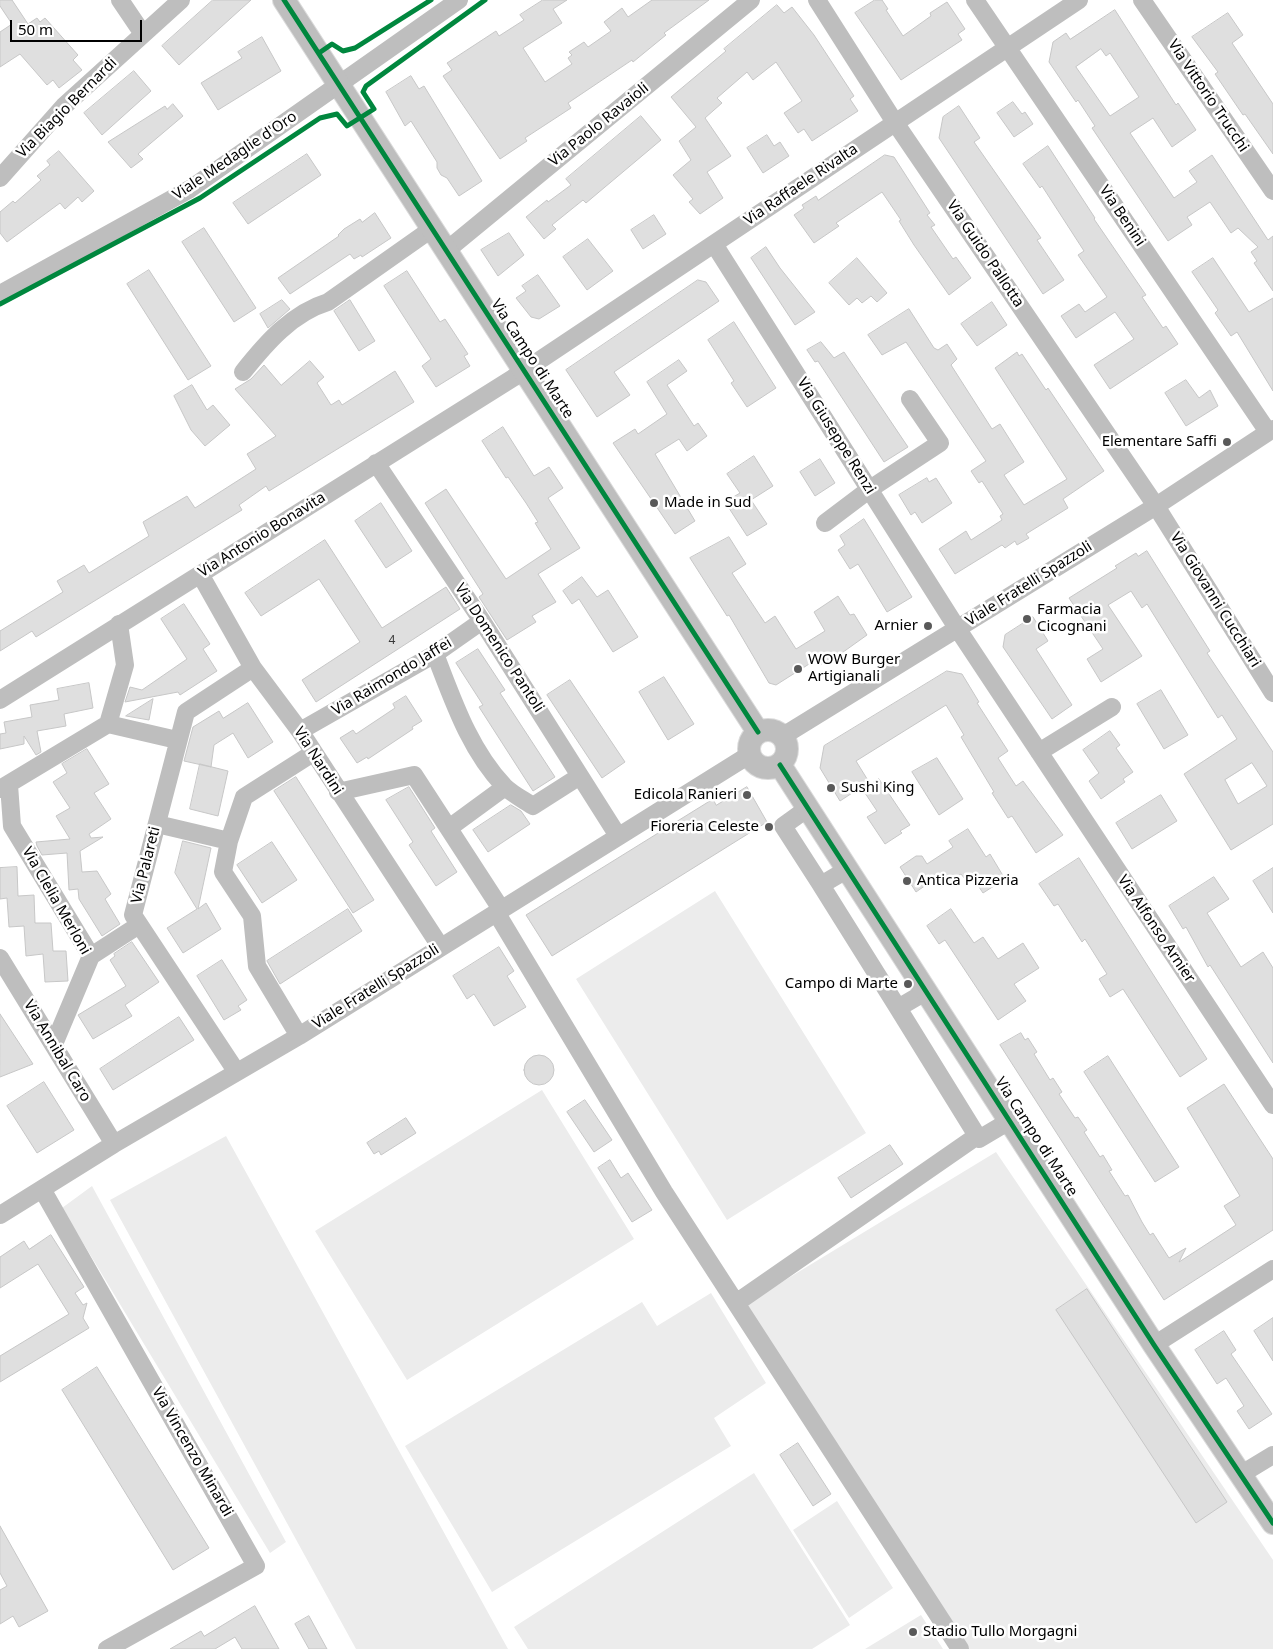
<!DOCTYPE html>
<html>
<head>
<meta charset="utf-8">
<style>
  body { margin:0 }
  #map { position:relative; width:1273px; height:1649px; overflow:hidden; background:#fff; font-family:"Noto Sans",sans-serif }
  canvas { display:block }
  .scale { position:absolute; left:10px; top:20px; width:132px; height:22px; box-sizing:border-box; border:2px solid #000; border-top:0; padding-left:6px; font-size:15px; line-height:18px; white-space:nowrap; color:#000; -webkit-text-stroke:4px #fff; paint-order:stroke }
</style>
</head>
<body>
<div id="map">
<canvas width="1273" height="1649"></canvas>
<div class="scale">50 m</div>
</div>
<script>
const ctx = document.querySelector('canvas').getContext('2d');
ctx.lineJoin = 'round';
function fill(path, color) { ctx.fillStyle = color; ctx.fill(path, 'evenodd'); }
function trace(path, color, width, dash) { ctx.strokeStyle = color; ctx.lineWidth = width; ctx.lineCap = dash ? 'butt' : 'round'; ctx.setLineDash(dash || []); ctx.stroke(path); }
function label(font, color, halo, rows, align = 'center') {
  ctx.font = font + ' "Noto Sans",sans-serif'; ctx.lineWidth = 5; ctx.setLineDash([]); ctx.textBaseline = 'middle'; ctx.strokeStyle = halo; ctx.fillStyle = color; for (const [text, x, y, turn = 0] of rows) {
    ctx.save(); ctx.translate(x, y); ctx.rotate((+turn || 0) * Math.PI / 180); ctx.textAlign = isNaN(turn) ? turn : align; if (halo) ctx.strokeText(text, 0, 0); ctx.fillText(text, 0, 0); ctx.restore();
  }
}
const green = new Path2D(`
  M 715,891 L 866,1133 L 727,1220 L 576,979 Z
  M 542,1090 L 634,1239 L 407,1380 L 315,1231 Z
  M 226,1136 L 508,1649 L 356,1649 L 110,1200 Z
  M 996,1152 L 1273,1560 L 1273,1649 L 964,1649 L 744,1305 Z
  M 92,1186 L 286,1542 L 270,1553 L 62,1208 Z
  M 711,1293 L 766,1383 L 714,1418 L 731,1446 L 492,1592 L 405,1446 L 642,1302 L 657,1326 Z
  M 754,1473 L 850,1625 L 812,1649 L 528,1649 L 514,1627 Z
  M 837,1501 L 893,1588 L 849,1618 L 793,1530 Z
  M 921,1615 L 943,1649 L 865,1649 Z`);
const building = new Path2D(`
  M 0,0 L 12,0 L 28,24 L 37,18 L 40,22 L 45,18 L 78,55 L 73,60 L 82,70 L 59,88 L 53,80 L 47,85 L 20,54 L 0,67 L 0,32 L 12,24 L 0,6 Z
  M 213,0 L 251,0 L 179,65 L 162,46 Z
  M 543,0 L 567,0 L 553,9 L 562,23 L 523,48 L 545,82 L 572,64 L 568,58 L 572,55 L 569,52 L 584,42 L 588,47 L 611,31 L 604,22 L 622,8 L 628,17 L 652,0 L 709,0 L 664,33 L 666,35 L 633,62 L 632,60 L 568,103 L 571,108 L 525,138 L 527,141 L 500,159 L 443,76 L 452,70 L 447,63 L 496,31 L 499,36 L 524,20 L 520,15 Z
  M 875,0 L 882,0 L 888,9 L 886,10 L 903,36 L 931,16 L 930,13 L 947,2 L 965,29 L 958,34 L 962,40 L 901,80 L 855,13 Z
  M 777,5 L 784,13 L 792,7 L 814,35 L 854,96 L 850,99 L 858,111 L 812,141 L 804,129 L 798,133 L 784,113 L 802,101 L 776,62 L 753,80 L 747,72 L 717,98 L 722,103 L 705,118 L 731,156 L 707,172 L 723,198 L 700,214 L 689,202 L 693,199 L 673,175 L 691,160 L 679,141 L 696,127 L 671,97 L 726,51 L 724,49 Z
  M 1115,10 L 1176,105 L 1178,103 L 1196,130 L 1172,147 L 1153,118 L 1130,133 L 1174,198 L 1197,182 L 1189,171 L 1212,155 L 1268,240 L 1273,236 L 1273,291 L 1254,263 L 1257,261 L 1251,252 L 1258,247 L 1238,228 L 1231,233 L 1210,202 L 1187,217 L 1192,225 L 1168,241 L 1092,128 L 1095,126 L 1078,100 L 1076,102 L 1049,62 L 1053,42 L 1066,33 L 1070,39 ZM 1101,49 L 1106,56 L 1110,53 L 1139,97 L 1110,116 L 1076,67 Z
  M 1228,13 L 1243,35 L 1232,43 L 1273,104 L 1273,154 L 1245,114 L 1243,115 L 1215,74 L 1218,72 L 1192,37 Z
  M 262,37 L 281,71 L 218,110 L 201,83 L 242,58 L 238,52 Z
  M 134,71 L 151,91 L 102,135 L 84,113 Z
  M 411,76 L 419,89 L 424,86 L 482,181 L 459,196 L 447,178 L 441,175 L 437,168 L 437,162 L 411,121 L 405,126 L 386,92 Z
  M 1013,102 L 1022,114 L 1025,112 L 1033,124 L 1014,137 L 997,113 Z
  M 173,104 L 183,116 L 138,154 L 143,159 L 131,168 L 108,142 L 165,106 L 167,109 Z
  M 959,106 L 980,138 L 974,142 L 1041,238 L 1037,240 L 1064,280 L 1043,294 L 939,138 L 943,117 Z
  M 641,116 L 661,140 L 586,203 L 583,200 L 552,225 L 556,229 L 544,239 L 526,217 L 547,200 L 548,202 L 571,185 L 566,179 Z
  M 767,135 L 774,146 L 780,142 L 789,156 L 763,173 L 747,148 Z
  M 1048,146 L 1095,218 L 1094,219 L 1146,295 L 1142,297 L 1163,328 L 1166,326 L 1178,344 L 1110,389 L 1094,365 L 1134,339 L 1115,312 L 1076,338 L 1061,316 L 1079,304 L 1085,312 L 1107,297 L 1078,255 L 1084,251 L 1042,186 L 1040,188 L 1023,164 Z
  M 59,151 L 94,191 L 82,202 L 78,197 L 65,209 L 60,203 L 7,242 L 0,233 L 0,212 L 13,201 L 15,203 L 41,180 L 37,176 L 50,165 L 47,161 Z
  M 307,154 L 321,175 L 248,224 L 233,203 Z
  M 885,155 L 894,157 L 930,213 L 927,215 L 935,225 L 931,227 L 953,259 L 956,257 L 971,278 L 949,295 L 914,245 L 899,221 L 901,220 L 882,192 L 836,223 L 839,226 L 814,243 L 794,215 L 804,208 L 802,205 L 816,196 L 818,200 Z
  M 375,213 L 391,238 L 362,257 L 361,255 L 354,259 L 350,254 L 290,294 L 278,278 L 339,236 L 338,235 L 344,229 L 360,219 L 362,222 Z
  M 654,215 L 666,234 L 643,249 L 631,230 Z
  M 204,228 L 256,308 L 234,322 L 182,242 Z
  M 509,233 L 524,255 L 498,276 L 481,250 Z
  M 588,239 L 613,271 L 587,290 L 563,257 Z
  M 766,247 L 780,268 L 815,312 L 795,325 L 751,258 Z
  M 857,258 L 887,293 L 877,302 L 871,296 L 862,303 L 857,298 L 849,305 L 829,283 Z
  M 1213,258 L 1249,312 L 1273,298 L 1273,391 L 1237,332 L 1231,336 L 1215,313 L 1218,310 L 1192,272 Z
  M 149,270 L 211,366 L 188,380 L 127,284 Z
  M 407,271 L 440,322 L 445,319 L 468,354 L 464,356 L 470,366 L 436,387 L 422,366 L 431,359 L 384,286 Z
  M 538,275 L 560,306 L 539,319 L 531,317 L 516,298 L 526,291 L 522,286 Z
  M 698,280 L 706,282 L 719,301 L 614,372 L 630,395 L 597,417 L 566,370 Z
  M 282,300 L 290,309 L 268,328 L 260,314 Z
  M 350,300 L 375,341 L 359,351 L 334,311 Z
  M 992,302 L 1007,325 L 977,346 L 961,324 Z
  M 909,309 L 934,348 L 938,350 L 947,344 L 957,359 L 951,365 L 992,429 L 1000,424 L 1024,462 L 1004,475 L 1024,505 L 1067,479 L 995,368 L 1017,352 L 1019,356 L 1022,354 L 1046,390 L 1048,388 L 1104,471 L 1063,499 L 1068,508 L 1026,534 L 1029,538 L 1017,545 L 1015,541 L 1005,548 L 1002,545 L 955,574 L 939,549 L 966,531 L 971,540 L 1002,520 L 1000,516 L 1003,514 L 982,481 L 979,483 L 971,471 L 986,461 L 906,342 L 882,355 L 868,335 Z
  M 734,322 L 776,388 L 747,407 L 731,383 L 734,381 L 708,340 Z
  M 821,342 L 834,358 L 844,352 L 908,447 L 884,462 L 818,361 L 815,362 L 807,350 Z
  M 679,360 L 687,371 L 667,385 L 694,426 L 698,423 L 707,436 L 687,451 L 679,439 L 655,454 L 695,521 L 675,534 L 613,443 L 635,429 L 638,434 L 667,414 L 647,382 Z
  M 310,361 L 324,377 L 317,383 L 331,405 L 339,400 L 342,405 L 395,371 L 414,402 L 269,491 L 266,486 L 239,505 L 242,510 L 36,637 L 32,631 L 0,651 L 0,631 L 63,592 L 57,581 L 84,565 L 89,573 L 149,536 L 143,522 L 187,496 L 195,508 L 256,469 L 247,454 L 276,436 L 235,389 L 251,379 L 264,365 L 281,385 Z
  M 1186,380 L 1199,398 L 1210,390 L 1218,406 L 1186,426 L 1165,393 Z
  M 192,385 L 207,410 L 213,405 L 230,425 L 205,446 L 191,430 L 174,396 Z
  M 503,427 L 534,476 L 549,467 L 563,488 L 548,498 L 580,548 L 538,574 L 556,602 L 532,616 L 536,622 L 507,640 L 479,597 L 483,594 L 425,503 L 446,489 L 506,579 L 551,549 L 535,523 L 538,522 L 526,503 L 508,477 L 506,478 L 482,441 Z
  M 754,456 L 773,486 L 751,500 L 767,524 L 747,536 L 725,502 L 740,493 L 727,474 Z
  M 820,459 L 835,483 L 815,496 L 800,472 Z
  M 927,478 L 929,482 L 936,478 L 952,503 L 922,523 L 915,512 L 911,515 L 899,495 Z
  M 381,503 L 412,551 L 386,568 L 355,521 Z
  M 864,519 L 912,597 L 887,612 L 858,564 L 850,569 L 838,550 L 845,545 L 840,536 Z
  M 729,537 L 746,564 L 732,573 L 765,623 L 775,616 L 796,649 L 825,631 L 814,612 L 838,596 L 850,615 L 854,614 L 867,635 L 832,660 L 831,658 L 820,665 L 817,659 L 776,685 L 769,683 L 729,615 L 727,616 L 690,558 Z
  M 325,540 L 382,628 L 446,587 L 460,609 L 316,702 L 302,680 L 360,642 L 319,579 L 261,616 L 245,593 Z
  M 1147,551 L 1210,651 L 1207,653 L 1273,752 L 1273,824 L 1231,850 L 1184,774 L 1237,739 L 1222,715 L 1218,718 L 1147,604 L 1142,608 L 1131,591 L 1108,605 L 1142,656 L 1101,682 L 1087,659 L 1103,649 L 1069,598 L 1117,568 L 1115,566 L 1136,553 L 1138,556 ZM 1252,763 L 1267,786 L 1238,804 L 1225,780 Z
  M 582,577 L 597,597 L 608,590 L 638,637 L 613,652 L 579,599 L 572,604 L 563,591 Z
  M 184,604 L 210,644 L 203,649 L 217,671 L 180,695 L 178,692 L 125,702 L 130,687 L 142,690 L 187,659 L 161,619 Z
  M 1033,617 L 1048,641 L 1036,649 L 1072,705 L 1052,719 L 1003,647 L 1005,635 Z
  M 478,649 L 505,690 L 500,693 L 555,777 L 533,791 L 479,707 L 483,705 L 456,663 Z
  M 947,671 L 962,674 L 979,702 L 977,703 L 1008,751 L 998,758 L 1016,786 L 1023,781 L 1063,835 L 1036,853 L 1012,816 L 1008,818 L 992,793 L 994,792 L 961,737 L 964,735 L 946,705 L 856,761 L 869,782 L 840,801 L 820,768 L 824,746 Z
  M 664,677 L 694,724 L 668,740 L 639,692 Z
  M 570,680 L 625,762 L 602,778 L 547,695 Z
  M 89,683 L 93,708 L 64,714 L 66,726 L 37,731 L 41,752 L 36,755 L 24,736 L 24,744 L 0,749 L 0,734 L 6,733 L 4,722 L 32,717 L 30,705 L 59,700 L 57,689 Z
  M 1161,690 L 1188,735 L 1164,749 L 1137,704 Z
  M 406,696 L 422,721 L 412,727 L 413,729 L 368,759 L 367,757 L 357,763 L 340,738 L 353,730 L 356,734 L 395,708 L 393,704 Z
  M 153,699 L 149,720 L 126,716 Z
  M 248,703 L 273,742 L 248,758 L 233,733 L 214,745 L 211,767 L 184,761 L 193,727 L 219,711 L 223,718 Z
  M 1110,731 L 1120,745 L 1116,748 L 1133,772 L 1123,779 L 1125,782 L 1101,799 L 1089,781 L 1099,773 L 1083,750 Z
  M 87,749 L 109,784 L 94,793 L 111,819 L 89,834 L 91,838 L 103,837 L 80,851 L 82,872 L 97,871 L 111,894 L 105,899 L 120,924 L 102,936 L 79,899 L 78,889 L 69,890 L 67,853 L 42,855 L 37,846 L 36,842 L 70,839 L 56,816 L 70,808 L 53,782 L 67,773 L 62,764 Z
  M 937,758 L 963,799 L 939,815 L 912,772 Z
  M 200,764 L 228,771 L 218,816 L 190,809 Z
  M 296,777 L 374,900 L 353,913 L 274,791 Z
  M 879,779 L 910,825 L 900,831 L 902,833 L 885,844 L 867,817 L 877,811 L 863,790 Z
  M 409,787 L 435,828 L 431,831 L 457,872 L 436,886 L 409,845 L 413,842 L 386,800 Z
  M 747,787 L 767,822 L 552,956 L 526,915 L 713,799 L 716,805 Z
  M 1161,795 L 1177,821 L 1132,849 L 1116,823 Z
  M 511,805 L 521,811 L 530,824 L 488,852 L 473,830 Z
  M 968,829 L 986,857 L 990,854 L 1005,879 L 983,893 L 971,875 L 965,879 L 961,874 L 941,886 L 936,878 L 916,892 L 900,867 L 916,856 L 922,856 L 927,864 L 953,847 L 949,841 Z
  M 183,841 L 211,848 L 198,909 L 206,903 L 221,929 L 183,953 L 167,928 L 197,909 L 175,873 Z
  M 272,842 L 297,880 L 262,903 L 237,865 Z
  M 1079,858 L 1207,1059 L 1180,1077 L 1123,989 L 1110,997 L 1099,979 L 1107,974 L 1085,939 L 1082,942 L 1058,904 L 1054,906 L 1039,884 Z
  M 17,867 L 18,896 L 34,895 L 35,923 L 51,923 L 53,951 L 66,951 L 68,981 L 45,982 L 43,954 L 26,956 L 24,926 L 9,927 L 7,898 L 0,899 L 0,868 Z
  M 1273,868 L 1273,913 L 1253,881 Z
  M 1214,877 L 1229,899 L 1207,913 L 1241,967 L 1263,952 L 1273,968 L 1273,1063 L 1210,965 L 1208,967 L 1186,927 L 1183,929 L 1169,906 Z
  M 348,909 L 362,931 L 280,984 L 267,961 Z
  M 951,909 L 974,943 L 983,937 L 998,959 L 1023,943 L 1039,968 L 1014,984 L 1026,1001 L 998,1020 L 945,940 L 939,944 L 927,926 Z
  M 132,942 L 159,982 L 125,1005 L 132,1016 L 93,1039 L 78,1015 L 126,986 L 110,960 L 115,956 L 114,954 Z
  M 499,947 L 514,971 L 507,976 L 526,1007 L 494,1026 L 474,994 L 467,999 L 453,976 Z
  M 222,960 L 247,1000 L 238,1006 L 241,1010 L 224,1020 L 197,976 Z
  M 0,1014 L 33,1064 L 0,1077 Z
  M 179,1017 L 194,1040 L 113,1090 L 100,1069 Z
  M 1021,1033 L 1025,1040 L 1028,1038 L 1037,1052 L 1034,1054 L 1050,1080 L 1053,1078 L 1062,1092 L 1059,1094 L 1075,1118 L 1078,1117 L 1087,1130 L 1084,1132 L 1100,1157 L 1103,1155 L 1112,1170 L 1109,1171 L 1125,1196 L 1128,1195 L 1142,1222 L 1150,1235 L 1153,1233 L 1169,1258 L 1186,1248 L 1179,1262 L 1236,1225 L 1224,1206 L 1240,1196 L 1187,1108 L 1224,1084 L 1273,1159 L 1273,1230 L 1164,1300 L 1000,1045 Z
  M524 1070a15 15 0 1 1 30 0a15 15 0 1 1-30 0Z
  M 1108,1056 L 1179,1167 L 1155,1182 L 1084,1072 Z
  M 44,1082 L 74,1130 L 37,1153 L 7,1106 Z
  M 585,1100 L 612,1140 L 594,1152 L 567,1112 Z
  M 406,1118 L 416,1133 L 381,1155 L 379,1151 L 374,1154 L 367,1143 Z
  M 890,1145 L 903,1164 L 851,1198 L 838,1178 Z
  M 610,1160 L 621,1178 L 628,1173 L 652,1210 L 632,1222 L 598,1168 Z
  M 51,1235 L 84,1287 L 75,1293 L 83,1305 L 87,1303 L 83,1318 L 89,1328 L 0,1382 L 0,1356 L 69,1314 L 38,1264 L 0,1288 L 0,1257 L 24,1241 L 29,1249 Z
  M 1087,1289 L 1227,1502 L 1196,1523 L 1056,1310 Z
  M 1273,1318 L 1273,1361 L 1254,1331 Z
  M 1224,1331 L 1236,1350 L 1231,1354 L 1272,1414 L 1249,1429 L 1237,1411 L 1244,1406 L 1226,1378 L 1217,1384 L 1195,1350 Z
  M 97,1367 L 209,1548 L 173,1570 L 62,1390 Z
  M 798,1443 L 831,1494 L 813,1506 L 780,1455 Z
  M 0,1526 L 48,1611 L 19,1627 L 13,1616 L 0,1624 L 0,1590 L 7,1586 L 0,1573 Z
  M 255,1606 L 279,1649 L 242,1649 L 235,1637 L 215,1649 L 170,1649 L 201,1631 L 204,1636 Z
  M 309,1616 L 327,1649 L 309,1649 L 295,1624 Z`);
const minor = new Path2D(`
  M 120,0 L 143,34
  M 817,0 L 894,121 L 1156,506 L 1273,693
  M 975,0 L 1268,432
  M 1142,0 L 1273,191
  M 0,178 L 64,106 L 181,0
  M 714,244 L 957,628 L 1273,1105
  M 447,250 L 751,0
  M 0,294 L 190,189 L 459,0
  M 243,372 C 266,343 292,313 328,302 L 433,228
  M 376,463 L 482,621 L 618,836
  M 825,523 L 870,489 L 940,443 L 910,399
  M 200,574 L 253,668 L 300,731 L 440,946
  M 435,654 C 453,700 469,749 504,786 C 512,794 524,800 533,806 L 580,776
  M 0,700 L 513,378 L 1079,0
  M 108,724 L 177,740
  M 300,731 L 435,654 L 482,621
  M 783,736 L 1156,506 L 1273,429
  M 1039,752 L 1112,707
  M 9,785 L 12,826 L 91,956
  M 0,789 L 108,724 L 125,665 L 119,624
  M 338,792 L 414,775 L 501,909
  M 808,808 L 783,826 L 821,885 L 848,869
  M 157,824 L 229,841
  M 449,828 L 505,787
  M 821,885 L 898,1008 L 927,991
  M 496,912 L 664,1192 L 960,1649
  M 91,956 L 139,925
  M 0,958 L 114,1144
  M 898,1008 L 979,1139 L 1011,1120
  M 299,1036 L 257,966 L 252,916 L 223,872 L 229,841 L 244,797 L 313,753
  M 54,1044 L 91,956
  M 236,1071 L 133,915 L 186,712 L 253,668
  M 42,1189 L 256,1566 L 107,1649
  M 0,1215 L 114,1144 L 299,1036 L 749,755
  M 736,1303 L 977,1136
  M 1154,1345 L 1273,1269
  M 1240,1475 L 1273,1455`);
const major = new Path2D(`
  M 284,0 L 758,732
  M749 749a19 19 0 1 1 38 0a19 19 0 1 1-38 0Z
  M 780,765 L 1154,1345 L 1273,1523`);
const cycleway = new Path2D(`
  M 284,0 L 758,732
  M 319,53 L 332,44 L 343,51 L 355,48 L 431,0
  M 0,304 L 200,198 L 320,118 L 337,114 L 347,126 L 374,109 L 363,92 L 366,86 L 485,0
  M 780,765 L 1154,1345 L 1273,1523`);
const markers = [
  [1227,442,5,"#595959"],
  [654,503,5,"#595959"],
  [1027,619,5,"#595959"],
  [928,626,5,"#595959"],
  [798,669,5,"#595959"],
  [831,788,5,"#595959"],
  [747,795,5,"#595959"],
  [769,827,5,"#595959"],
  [907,881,5,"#595959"],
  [908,984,5,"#595959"],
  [913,1632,5,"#595959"]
];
const numberNames = [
  ["4",392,641]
];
const streetNames = [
  ["Via Vittorio Trucchi",1208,96,56],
  ["Via Biagio Bernardi",67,108,-45],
  ["Via Paolo Ravaioli",599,125,-39],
  ["Viale Medaglie d'Oro",235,156,-34],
  ["Via Raffaele Rivalta",801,185,-34],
  ["Via Benini",1122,216,56],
  ["Via Guido Pallotta",985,254,56],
  ["Via Campo di Marte",532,359,57],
  ["Via Giuseppe Renzi",836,436,58],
  ["Via Antonio Bonavita",262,535,-32],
  ["Viale Fratelli Spazzoli",1029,584,-32],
  ["Via Giovanni Cucchiari",1215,600,58],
  ["Via Domenico Pantoli",499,648,57],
  ["Via Raimondo Jaffei",392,677,-31],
  ["Via Nardini",318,761,57],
  ["Via Palareti",146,865,-76],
  ["Via Clelia Merloni",56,901,60],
  ["Via Alfonso Arnier",1156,929,56],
  ["Viale Fratelli Spazzoli",376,987,-32],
  ["Via Annibal Caro",57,1051,59],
  ["Via Campo di Marte",1036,1137,57],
  ["Via Vincenzo Minardi",192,1452,60]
];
const poiNames = [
  ["Elementare Saffi",1217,442,"right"],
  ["Made in Sud",664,503],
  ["Farmacia",1037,610],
  ["Cicognani",1037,627],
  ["Arnier",918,626,"right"],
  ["WOW Burger",808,660],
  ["Artigianali",808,677],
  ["Sushi King",841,788],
  ["Edicola Ranieri",737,795,"right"],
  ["Fioreria Celeste",759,827,"right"],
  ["Antica Pizzeria",917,881],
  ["Campo di Marte",898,984,"right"],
  ["Stadio Tullo Morgagni",923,1632]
];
fill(green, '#ececec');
fill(building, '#dfdfdf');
trace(building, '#c7c7c7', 1);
trace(major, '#dbdbdb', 24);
trace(minor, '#bebebe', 18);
trace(major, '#bebebe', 22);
trace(cycleway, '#00873e', 5);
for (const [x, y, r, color] of markers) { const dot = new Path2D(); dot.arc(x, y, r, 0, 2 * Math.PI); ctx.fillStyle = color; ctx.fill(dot); trace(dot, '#fff', 2); }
label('12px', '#383838', null, numberNames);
label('15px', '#000', '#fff', streetNames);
label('15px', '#000', '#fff', poiNames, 'left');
</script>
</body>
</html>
